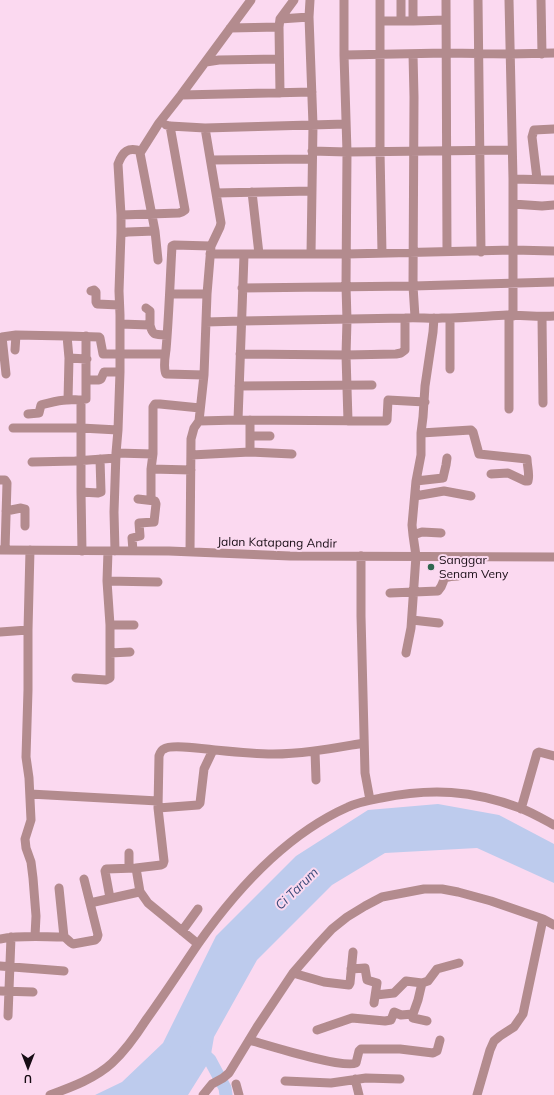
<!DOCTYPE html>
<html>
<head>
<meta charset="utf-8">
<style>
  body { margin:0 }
  #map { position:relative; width:554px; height:1095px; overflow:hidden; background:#fbd9f0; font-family:Mulish,sans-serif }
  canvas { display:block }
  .north { position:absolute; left:8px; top:1047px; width:40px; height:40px; -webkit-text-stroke:3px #fbd9f0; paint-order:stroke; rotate:180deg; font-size:11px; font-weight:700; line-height:16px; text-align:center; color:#170c14 }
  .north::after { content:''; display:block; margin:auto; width:14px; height:18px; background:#170c14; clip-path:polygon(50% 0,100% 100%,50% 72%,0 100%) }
</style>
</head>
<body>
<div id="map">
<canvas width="554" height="1095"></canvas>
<div class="north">U</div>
</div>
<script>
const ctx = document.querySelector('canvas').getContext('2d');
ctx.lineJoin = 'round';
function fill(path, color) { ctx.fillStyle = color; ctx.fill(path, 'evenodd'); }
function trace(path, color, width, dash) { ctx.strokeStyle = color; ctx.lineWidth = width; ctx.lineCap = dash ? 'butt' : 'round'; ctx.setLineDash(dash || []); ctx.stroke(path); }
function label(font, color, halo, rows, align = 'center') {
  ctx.font = font + ' Mulish,sans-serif'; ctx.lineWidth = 4; ctx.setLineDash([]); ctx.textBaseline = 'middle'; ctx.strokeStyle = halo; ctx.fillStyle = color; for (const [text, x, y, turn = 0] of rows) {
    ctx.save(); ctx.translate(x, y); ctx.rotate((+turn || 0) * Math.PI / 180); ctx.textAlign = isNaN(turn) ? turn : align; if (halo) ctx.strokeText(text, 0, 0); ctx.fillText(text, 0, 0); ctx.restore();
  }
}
const water = new Path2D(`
  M 438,804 L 499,815 L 554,844 L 554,883 L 477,848 L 385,853 L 332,885 L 257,960 L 214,1037 L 210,1060 L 188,1095 L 95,1095 L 122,1082 L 163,1043 L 216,936 L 296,856 L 368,810 Z`);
const river = new Path2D(`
  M 197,1048 L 210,1060 L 225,1088 L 226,1095`);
const minor = new Path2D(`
  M 310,0 L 309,17 L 313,125 L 311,254
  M 344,0 L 344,55 L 347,152 L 346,286 L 347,320 L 346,355 L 348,421
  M 380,0 L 380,151 L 382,253
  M 401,0 L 401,21
  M 413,0 L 413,21
  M 446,0 L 447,251
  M 478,0 L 481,252
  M 509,0 L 513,179 L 513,316
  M 541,0 L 542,54
  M 280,19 L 309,17
  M 380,21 L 413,21 L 446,20
  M 230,28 L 279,27
  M 413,54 L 414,97 L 413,286 L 415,317
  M 344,55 L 446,53 L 510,54 L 554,53
  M 206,62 L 219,60 L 279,59
  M 280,93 L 279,27 L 280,19 L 294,0
  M 181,95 L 312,92
  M 166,125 L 170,126 L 205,128 L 346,124
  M 312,151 L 347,152 L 512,150
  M 211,160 L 312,159
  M 513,179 L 554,180
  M 537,179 L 532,137 L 534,130 L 554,129
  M 252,192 L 259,254
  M 216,193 L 311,191
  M 513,204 L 542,206 L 554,205
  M 121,215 L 118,164 C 123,151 128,147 141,151
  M 121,233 L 128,232 L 155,231
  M 210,254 L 347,254 L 513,250 L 554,251
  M 158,260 L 155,231 L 140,153 L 159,123 L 181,95 L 251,0
  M 242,288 L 413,286 L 554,282
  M 91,291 L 94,290 L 96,292 L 96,302 L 97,304 L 119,305
  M 170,294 L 207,294
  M 146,308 L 150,311 L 150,325
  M 509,315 L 509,409
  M 542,317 L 543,403
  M 206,322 L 242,321 L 405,318 C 418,317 430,319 442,318 C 464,318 486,316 507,315 C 523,315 538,317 554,316
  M 120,324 L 150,325 C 153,337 156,334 167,335
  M 67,336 L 99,337 L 100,338 L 103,354 L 120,354 L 120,315 L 119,291 L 121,233 L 121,215 L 179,213 L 182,212 L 185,210 L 170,126
  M 15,350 L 16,335 L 67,336 L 69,358 L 87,359
  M 240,354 L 346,355 L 396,354 L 401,353 L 405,350 L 405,318
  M 450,369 L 450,318
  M 6,374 L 2,337 L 16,335
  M 204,375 L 166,374 C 163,368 165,357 166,350 C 169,315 170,281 172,246 L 174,245 L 211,246
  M 87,380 L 99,380 L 101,379 L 104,372 L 120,372 L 120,354 L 165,354
  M 239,386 L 372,385
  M 68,400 L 69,358
  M 81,400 L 81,492 L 82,551
  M 28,414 L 39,413 L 41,405 C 50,403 58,400 67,400 C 74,399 80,401 86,399 L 86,336
  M 238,420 L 244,255
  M 250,420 L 250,452
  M 199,421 L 238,420 L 386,421 L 387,420 L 388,400 L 425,402
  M 13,428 L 81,428 L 118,430
  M 421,433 L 423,417 L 425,386 L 433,332 L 434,318
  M 250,436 L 270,436
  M 116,453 L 153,454 L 151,469 L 191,470
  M 153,454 L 153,407 L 155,404 L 160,404 L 200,408
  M 191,455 L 250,452 L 292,454
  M 32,462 L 75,461 L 116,458
  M 0,480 L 5,480 L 7,483 L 5,550
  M 416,481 L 443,478 L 446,465 L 447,458
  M 81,492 L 98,493 L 101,492 L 100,459
  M 415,496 L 444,491 L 471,496
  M 151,500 L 151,469
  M 6,511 L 21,508 L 25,509 L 25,526
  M 413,535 L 422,532 L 441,533
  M 0,550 L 169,551 L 290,556 L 554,557
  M 30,550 L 28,630 L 28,690 L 26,757 L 29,778 L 31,820 L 25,839 L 26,848 L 31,862 L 33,878 L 36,916 L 35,936
  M 108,551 L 107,581 L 110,625 L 134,625
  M 115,551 L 114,512 L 116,453 L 118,430 L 120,372
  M 133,551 L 132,538 L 140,536 L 139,523 L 154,522 L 156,504 L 155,501 L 138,499
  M 190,552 L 191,439 L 194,428 L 199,421 L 204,375 L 207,294 L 211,246 L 220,227 L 221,223 L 205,128
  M 361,556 L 361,616 L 365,773 L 370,800
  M 107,581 L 158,582
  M 390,593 L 438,591 C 448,580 437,577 458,576
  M 412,620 L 439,623
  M 0,632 L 28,630
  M 110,653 L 130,652
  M 406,653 L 411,628 L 416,556 L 413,535 L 412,525 L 416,481 L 421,455 L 421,433 L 471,430 L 473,432 L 479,454 L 527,459 C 527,466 530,474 528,481 L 525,481 L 508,473 L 491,474
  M 76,678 L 106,680 L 110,678 L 110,625
  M 315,751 L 316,780
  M 30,794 L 158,801
  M 158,808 L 198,805 L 200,803 L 204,769 L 213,750
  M 521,809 L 537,753 L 539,752 L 554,756
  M 129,853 L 129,868
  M 136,868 L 161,865 L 163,864 L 164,861 L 158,808 L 159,756 C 160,753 161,750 164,749 C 171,744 205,749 215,750 C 235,752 254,754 273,754 C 304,754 334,748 364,743
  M 84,879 L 90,903
  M 59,888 L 64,937
  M 110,898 L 105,871 L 106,869 L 136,868 L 140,892
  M 182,931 L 198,909
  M 0,939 C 21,935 42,937 64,937 C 68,939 69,942 73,944 L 95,940 L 97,938 L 98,935 L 90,903 L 139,892 L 141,893 L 148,903 L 198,944
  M 0,966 L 64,971
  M 351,969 L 365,968 L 367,980 L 377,983 L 374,1003
  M 293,973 L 324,982 L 349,985 L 350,983 L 353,952
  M 422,983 L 428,981 L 437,969 L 459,963
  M 0,991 L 33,992
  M 376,995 L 394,993 L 406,981 L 422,983 L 418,1000 L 413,1014 L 413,1018 L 427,1021
  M 8,1016 L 11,937
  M 317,1030 L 352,1018 L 385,1021 L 391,1020 L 394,1012 L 401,1015 L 413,1014
  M 249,1040 C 267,1045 343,1069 356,1063 L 359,1051 L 361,1049 L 400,1049 L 433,1053 L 437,1051 L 440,1040
  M 355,1079 L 359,1095
  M 285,1081 L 331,1083 L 366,1078 L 400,1079
  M 236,1084 L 239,1095
  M 50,1095 C 72,1087 96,1078 112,1063 C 125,1051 137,1034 146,1020 C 164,995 181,969 198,944 C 236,890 287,834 348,807 C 358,802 370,800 381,798 C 431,788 472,790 520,808 C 531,812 543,819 554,825
  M 203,1095 L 212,1084 L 223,1078 L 229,1073 L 257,1027 L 293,973 L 319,943 L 332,929 L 347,917 L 365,906 L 382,897 L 424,889 L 442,889 L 458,892 L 491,901 L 543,919 L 554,925
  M 477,1095 L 490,1050 L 494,1041 L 500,1036 L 514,1027 L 523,1014 L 543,919`);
const markers = [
  [431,567,4,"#2f6750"]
];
const streetNames = [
  ["Jalan Katapang Andir",277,543,1]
];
const poiNames = [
  ["Sanggar",439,560],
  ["Senam Veny",439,574]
];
const waterNames = [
  ["Ci Tarum",297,889,-44]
];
fill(water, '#bdcbed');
trace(river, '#bdcbed', 13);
trace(minor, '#b38b8e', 9);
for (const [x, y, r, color] of markers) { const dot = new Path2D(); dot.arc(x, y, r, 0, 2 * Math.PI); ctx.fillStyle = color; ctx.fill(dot); trace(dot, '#fbd9f0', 1.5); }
label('12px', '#170c14', '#fbd9f0', streetNames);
label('12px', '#170c14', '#fbd9f0', poiNames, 'left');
label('italic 13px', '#3a4a79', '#fbd9f0', waterNames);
</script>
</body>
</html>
